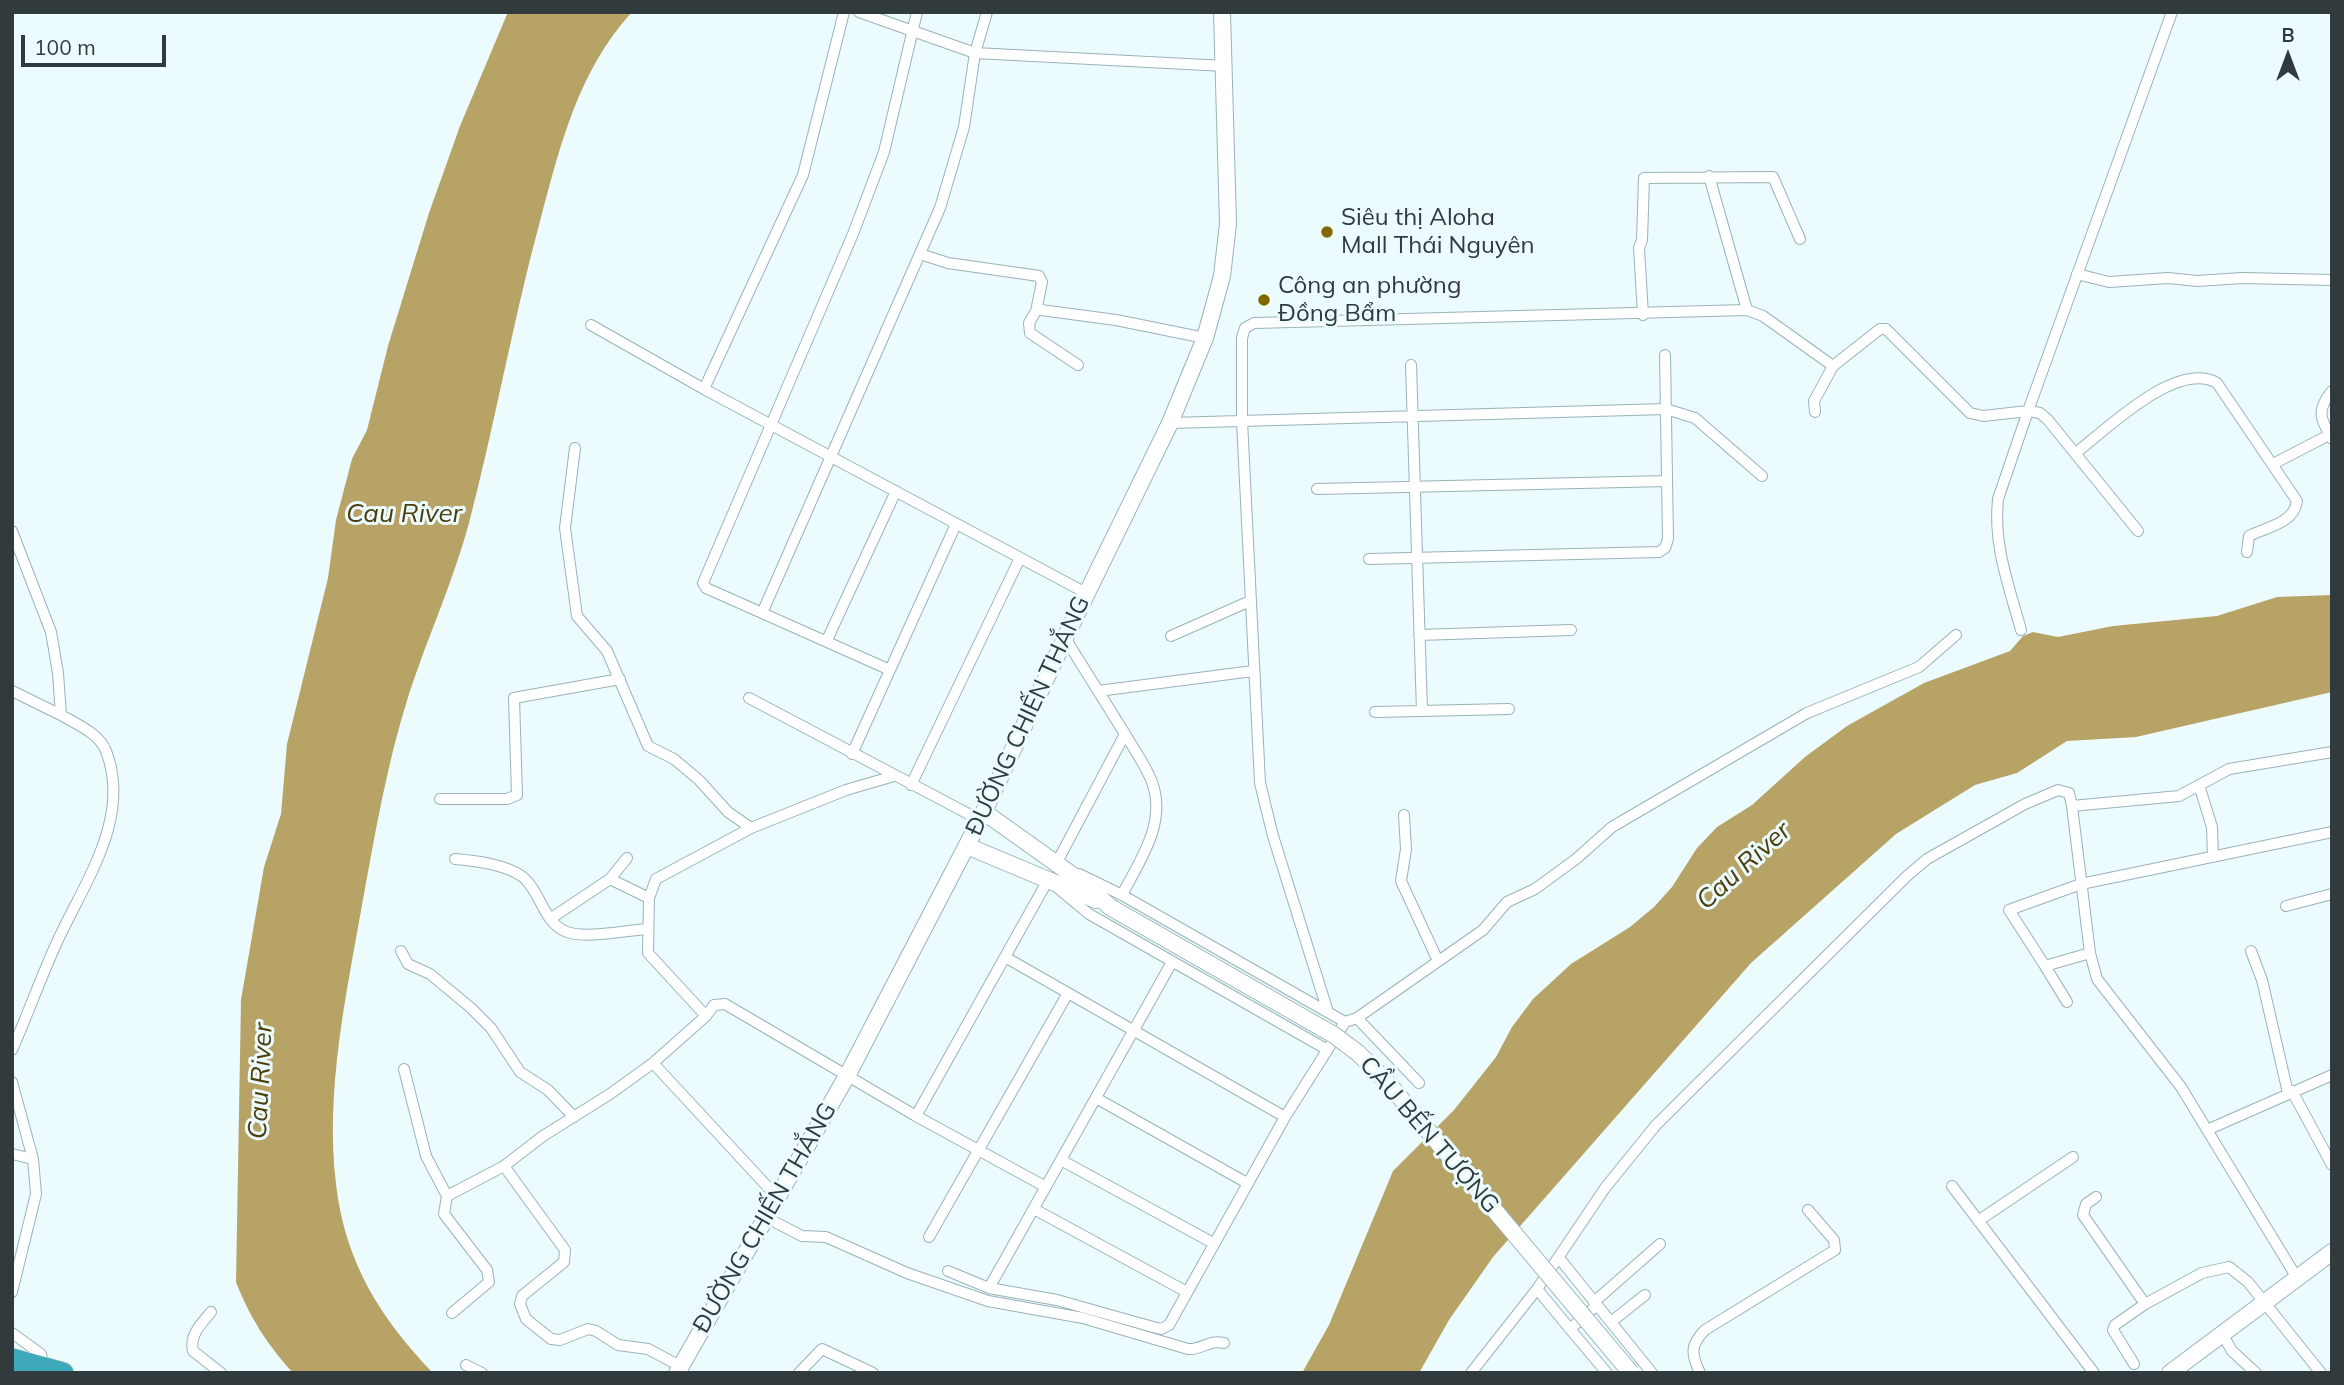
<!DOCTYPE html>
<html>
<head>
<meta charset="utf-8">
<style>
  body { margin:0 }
  #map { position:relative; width:2344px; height:1385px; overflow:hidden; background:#ebfbfe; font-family:Mulish,sans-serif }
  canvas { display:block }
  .frame { position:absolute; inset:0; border:14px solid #313b3d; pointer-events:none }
  .north { position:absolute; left:2253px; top:21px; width:70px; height:70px; -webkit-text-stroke:5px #ebfbfe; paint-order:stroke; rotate:0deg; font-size:19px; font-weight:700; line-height:28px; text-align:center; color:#313b3d }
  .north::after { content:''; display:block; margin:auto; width:24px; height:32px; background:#313b3d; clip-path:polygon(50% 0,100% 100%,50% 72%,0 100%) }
  .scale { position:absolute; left:21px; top:35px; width:145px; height:32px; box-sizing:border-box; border:4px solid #313b3d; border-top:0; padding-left:9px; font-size:21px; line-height:24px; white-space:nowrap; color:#313b3d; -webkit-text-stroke:5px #ebfbfe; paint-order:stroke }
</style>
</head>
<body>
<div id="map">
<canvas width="2344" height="1385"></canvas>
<div class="frame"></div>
<div class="north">B</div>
<div class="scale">100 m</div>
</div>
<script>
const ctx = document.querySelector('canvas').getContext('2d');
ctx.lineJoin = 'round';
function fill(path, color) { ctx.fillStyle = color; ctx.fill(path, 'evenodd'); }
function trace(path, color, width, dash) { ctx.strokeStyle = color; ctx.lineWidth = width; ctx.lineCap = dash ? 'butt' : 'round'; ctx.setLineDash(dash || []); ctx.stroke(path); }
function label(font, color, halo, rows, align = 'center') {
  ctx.font = font + ' Mulish,sans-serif'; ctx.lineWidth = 6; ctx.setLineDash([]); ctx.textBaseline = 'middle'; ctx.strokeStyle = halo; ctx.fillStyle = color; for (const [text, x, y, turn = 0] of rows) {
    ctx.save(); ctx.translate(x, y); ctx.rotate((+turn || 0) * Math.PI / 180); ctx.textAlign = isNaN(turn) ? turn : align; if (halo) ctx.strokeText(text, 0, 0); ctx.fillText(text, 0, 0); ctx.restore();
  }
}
const water = new Path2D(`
  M 508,12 L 632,12 C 578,71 560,146 540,221 C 513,321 495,423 469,523 C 453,582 428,636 409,694 C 387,763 375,834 362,905 C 346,996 325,1091 336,1184 C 345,1262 380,1318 433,1373 L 293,1373 C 267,1344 250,1318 236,1282 L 241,1000 L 264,867 L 281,814 L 287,744 L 328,578 L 336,520 L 352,459 L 367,430 L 388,346 L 429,213 L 460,126 Z
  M 2332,595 L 2332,692 L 2136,737 L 2067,741 L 2017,773 L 1975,785 L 1896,834 L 1751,963 L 1493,1257 L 1449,1320 L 1419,1373 L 1302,1373 L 1329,1325 L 1393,1171 L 1454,1110 L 1496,1057 L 1512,1027 L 1533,999 L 1571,964 L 1630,927 L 1654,907 L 1672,887 L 1697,848 L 1717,827 L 1752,805 L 1805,757 L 1847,726 L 1924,683 L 2010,651 L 2023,636 L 2033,632 L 2058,637 L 2113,626 L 2217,616 L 2277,597 Z`);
const street = new Path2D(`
  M 859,12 L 975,53 L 1225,66
  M 1709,176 L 1747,310
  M 920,254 L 948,263 L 1039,276 L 1042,282 L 1037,306 L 1041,310 L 1116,320 L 1205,338
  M 2077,274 L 2109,282 L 2168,278 L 2197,281 L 2242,278 L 2332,280
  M 1037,309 L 1029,323 L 1030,333 L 1078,365
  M 1643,315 L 1639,248 L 1642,240 L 1644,178 L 1773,177 L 1800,239
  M 591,325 L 704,389 L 1086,593
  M 1411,365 L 1422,711
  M 704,389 L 803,175 L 844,12
  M 2332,391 C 2316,410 2320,419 2332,439
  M 1815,412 L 1814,401 L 1833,366
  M 1170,423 L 1666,409 L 1695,418 L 1762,476
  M 575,448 L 565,528 L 577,616 L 607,651 L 648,746 L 674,759 L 699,780 L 728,812 L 751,828
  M 2077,452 C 2108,428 2177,360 2217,383 L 2297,501 C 2294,524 2266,527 2249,536 L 2247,552
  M 2273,464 L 2329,435
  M 1317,489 L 1667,481
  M 12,531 L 51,632 L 58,673 L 61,715 C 76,724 99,733 106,751 C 132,818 84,883 57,942 C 41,977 28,1014 12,1050
  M 2138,531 L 2048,420 L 2040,413 L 2028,411 L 2172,12
  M 1369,559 L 1659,552 L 1665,548 L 1668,539 L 1665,355
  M 763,611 L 940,208 L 964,127 L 975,53 L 987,12
  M 1419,635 L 1571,630
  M 1171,636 L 1250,601
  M 827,640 L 896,491
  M 890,670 L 706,588 L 703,583 L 853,234 L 884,152 L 917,12
  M 12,691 L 61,715
  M 1098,691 L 1253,671
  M 749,698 L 980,820
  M 1375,712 L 1509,709
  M 852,754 L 956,524
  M 894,776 L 846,790 L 751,828 L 656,879 L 649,898 L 648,953 L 706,1016 L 714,1005 L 725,1004 L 916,1116 L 1046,1187
  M 911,785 L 1020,558
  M 2199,785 L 2212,827 L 2213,857
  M 440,799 L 507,799 L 517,795 L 514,698 L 620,679
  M 2072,806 L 2179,796 L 2229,769 L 2332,752
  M 1404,815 L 1406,849 L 1401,881 L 1438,961
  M 455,859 C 476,861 505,864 523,877 C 541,892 543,923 567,932 C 586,939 627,930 648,929
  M 1061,866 L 1056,864 L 1125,734 L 1065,638
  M 1079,874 L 1122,895 L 1345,1022
  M 610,879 L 649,898
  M 1122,895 C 1140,860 1167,823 1152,782 C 1146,766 1134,749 1125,734
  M 2286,906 L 2332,894
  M 550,919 L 610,879 L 627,858
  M 401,951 L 408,964 L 430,974 L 471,1008 L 491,1028 L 520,1072 L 548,1090 L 574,1117
  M 2251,951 L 2262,980 L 2288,1093
  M 1005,957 L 1285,1117
  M 2045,966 L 2009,910 L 2081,884 L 2332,832
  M 2067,1002 L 2045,966 L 2090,953
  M 1328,1012 L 1273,836 L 1260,783 L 1242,421 L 1242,338 L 1245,328 L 1254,323 L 1747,310 L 1763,316 L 1833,366 L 1880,329 L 1886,329 L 1970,413 L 1983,416 L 2028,411 L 1998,499 C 1993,545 2009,586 2021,630
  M 1357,1018 L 1419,1083
  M 653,1063 L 777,1197
  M 404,1069 L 426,1156 L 447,1196
  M 12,1082 L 33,1159 L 36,1194 L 12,1292
  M 2292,1091 L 2332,1165
  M 1096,1098 L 1247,1183
  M 916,1116 L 1048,880 L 1089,914 L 1326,1049
  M 2207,1130 L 2332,1075
  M 12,1154 L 33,1159
  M 1061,1160 L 1213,1243
  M 504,1166 L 565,1250 L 564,1262 L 522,1296 L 520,1304 L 526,1319 L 551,1339 L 560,1340 L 588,1329 L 596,1331 L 618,1345 L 648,1349 L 680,1366
  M 1952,1186 L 2094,1373
  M 2096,1197 L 2086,1204 L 2083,1215 L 2145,1304 L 2202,1273 L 2229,1267 L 2248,1282 L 2321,1373
  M 1034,1209 L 1185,1291
  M 765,1217 L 802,1236 L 826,1237 L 907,1273 L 988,1301 L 1083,1318 L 1188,1349 C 1202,1350 1209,1339 1224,1343
  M 1978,1221 L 2073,1157
  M 929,1237 L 1068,993
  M 1559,1258 L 1597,1305
  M 948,1271 L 989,1288 L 1057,1300 L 1153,1327 L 1161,1329 L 1169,1325 L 1285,1117 L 1345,1022 L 1357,1018 L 1483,930 L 1507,902 L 1535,889 L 1576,859 L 1612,827 L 1807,713 L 1919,667 L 1956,635
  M 989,1288 L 1172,962
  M 1537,1289 L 1570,1329
  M 1594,1302 L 1660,1244
  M 211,1312 C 202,1323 189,1335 193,1351 L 221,1373
  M 452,1313 L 489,1282 L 487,1270 L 444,1214 L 447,1196 L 504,1166 L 543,1136 L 610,1094 L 653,1063 L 706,1016
  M 1611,1322 L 1645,1295
  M 12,1333 L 41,1354 L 44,1367
  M 2223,1335 L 2232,1351 L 2256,1373
  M 2134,1364 L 2113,1330 L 2115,1325 L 2145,1304
  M 466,1365 L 482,1373
  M 799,1373 L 822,1349 L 873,1373
  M 1471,1373 L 1537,1289 L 1605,1188 L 1656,1125 L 1907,876 L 1927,859 L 2025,804 L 2058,790 L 2069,793 L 2072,806 L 2090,953 L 2097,979 L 2181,1087 L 2297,1278
  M 1607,1373 L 1570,1329 L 1597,1305 L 1652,1373
  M 1700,1373 C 1691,1354 1690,1345 1705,1330 L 1835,1250 L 1834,1240 L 1808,1210`);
const secondary = new Path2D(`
  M 984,812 L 1085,884 L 1110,907
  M 967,846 L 1096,900
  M 677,1373 L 848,1074 L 980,820 L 1065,638 L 1170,423 L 1205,338 L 1222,276 L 1228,224 L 1222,12
  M 2170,1373 L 2332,1252`);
const highway = new Path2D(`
  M 12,1359 L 63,1373`);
const secondaryBridge = new Path2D(`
  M 1110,907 L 1334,1035 L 1358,1053 L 1388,1083 L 1631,1373`);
const markers = [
  [1327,232,7,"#826800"],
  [1264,300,7,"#826800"]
];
const poiNames = [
  ["Siêu thị Aloha",1341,218],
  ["Mall Thái Nguyên",1341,246],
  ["Công an phường",1278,286],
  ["Đồng Bẩm",1278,314]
];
const streetNames = [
  ["ĐƯỜNG CHIẾN THẮNG",1028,716,-65],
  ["CẦU BẾN TƯỢNG",1429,1135,49],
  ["ĐƯỜNG CHIẾN THẮNG",765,1218,-60]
];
const waterNames = [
  ["Cau River",404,514],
  ["Cau River",1744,866,-42],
  ["Cau River",261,1081,-87]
];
fill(water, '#b7a366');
trace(street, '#99b3b8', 12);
trace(secondary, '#99b3b8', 18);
trace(highway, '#d6d8d8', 23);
trace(street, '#fff', 10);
trace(secondary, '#fff', 16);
trace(highway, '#3ea9bb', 21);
trace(secondaryBridge, '#99b3b8', 18, []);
trace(secondaryBridge, '#fff', 16);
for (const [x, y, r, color] of markers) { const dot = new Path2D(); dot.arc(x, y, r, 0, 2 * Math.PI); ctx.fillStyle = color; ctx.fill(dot); trace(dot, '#ebfbfe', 2.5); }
label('24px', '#313b3d', '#ebfbfe', poiNames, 'left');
label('24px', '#313b3d', '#ebfbfe', streetNames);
label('italic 26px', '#4c3d0b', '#ebfbfe', waterNames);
</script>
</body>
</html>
